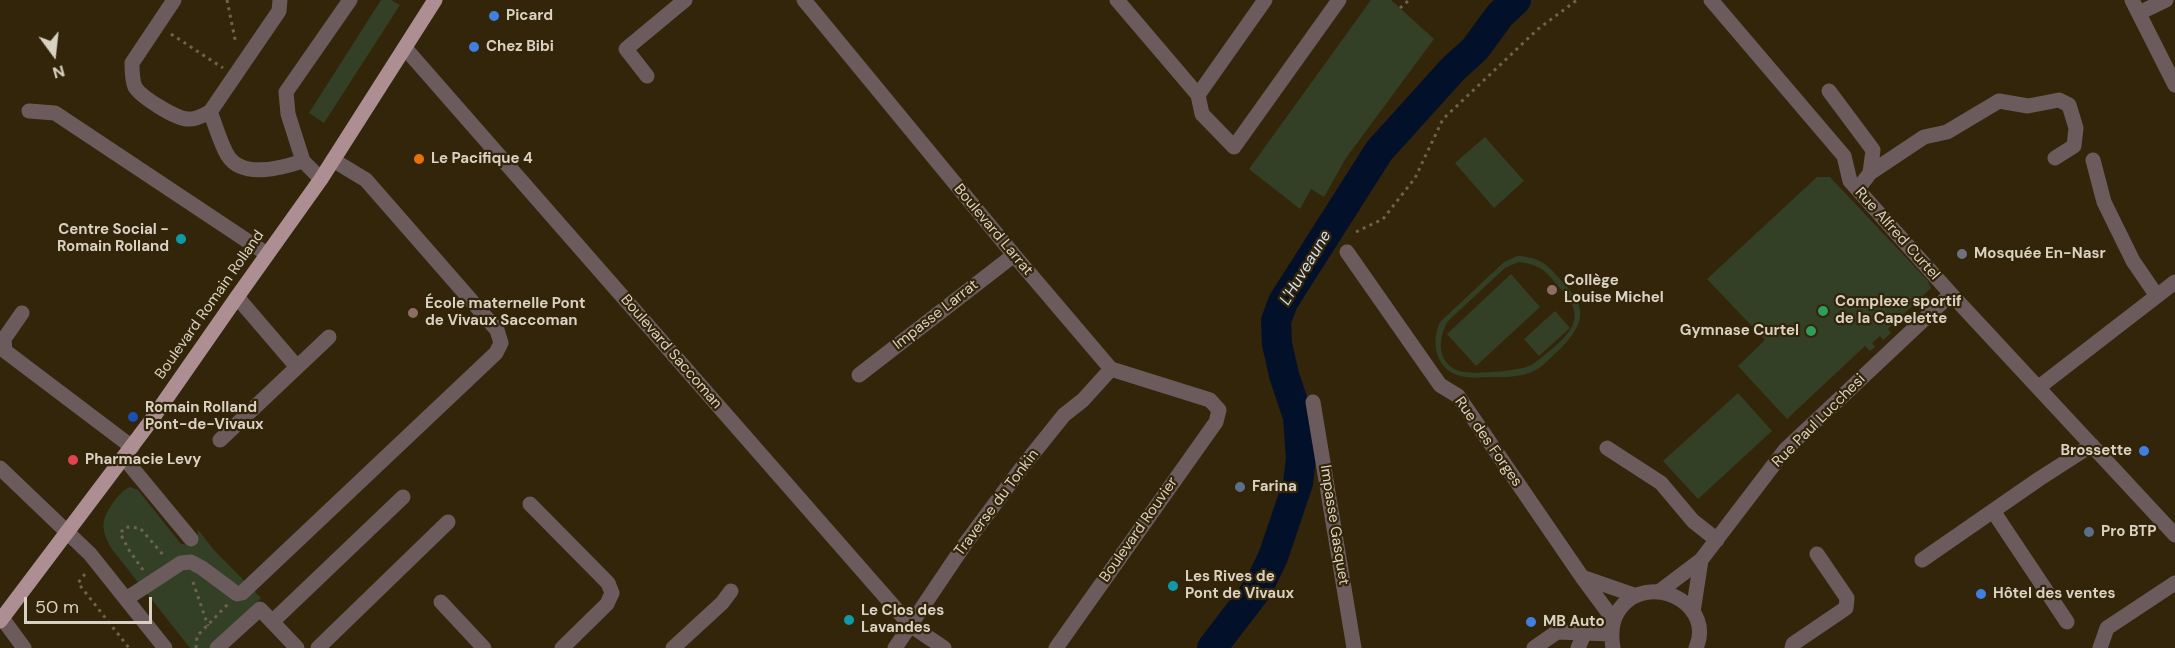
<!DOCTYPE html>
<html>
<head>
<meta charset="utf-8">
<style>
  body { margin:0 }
  #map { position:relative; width:2175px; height:648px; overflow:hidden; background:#32250a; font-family:"DM Sans",sans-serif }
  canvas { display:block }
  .north { position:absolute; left:24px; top:24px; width:60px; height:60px; -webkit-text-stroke:4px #32250a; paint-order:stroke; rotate:165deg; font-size:16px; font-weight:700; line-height:24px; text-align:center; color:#d9d1c1 }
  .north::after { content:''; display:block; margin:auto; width:21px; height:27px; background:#d9d1c1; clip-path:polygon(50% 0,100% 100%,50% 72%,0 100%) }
  .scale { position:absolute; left:24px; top:597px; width:128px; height:27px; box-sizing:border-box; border:3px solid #d9d1c1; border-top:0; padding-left:8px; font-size:18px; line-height:21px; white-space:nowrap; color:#d9d1c1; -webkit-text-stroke:4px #32250a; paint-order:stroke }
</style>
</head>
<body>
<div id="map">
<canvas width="2175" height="648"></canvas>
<div class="north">N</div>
<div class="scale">50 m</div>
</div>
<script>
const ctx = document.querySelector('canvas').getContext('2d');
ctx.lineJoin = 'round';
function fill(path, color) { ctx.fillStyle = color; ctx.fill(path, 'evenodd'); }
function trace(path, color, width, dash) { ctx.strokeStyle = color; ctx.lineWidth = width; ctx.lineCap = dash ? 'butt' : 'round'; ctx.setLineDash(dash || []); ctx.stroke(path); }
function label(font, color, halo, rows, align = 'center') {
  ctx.font = font + ' "DM Sans",sans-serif'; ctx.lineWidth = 4.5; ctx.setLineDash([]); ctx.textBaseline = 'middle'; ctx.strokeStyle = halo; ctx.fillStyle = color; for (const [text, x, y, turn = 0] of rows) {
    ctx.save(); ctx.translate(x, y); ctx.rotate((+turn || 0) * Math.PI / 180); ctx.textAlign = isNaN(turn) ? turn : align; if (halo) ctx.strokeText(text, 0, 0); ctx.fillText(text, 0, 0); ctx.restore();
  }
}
const green = new Path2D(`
  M 381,0 L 391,0 L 400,5 L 324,123 L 309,113 Z
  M 1371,0 L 1391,0 L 1434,39 L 1346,158 L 1324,197 L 1311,189 L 1300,209 L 1249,169 Z
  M 1485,137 L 1524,181 L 1494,208 L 1455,163 Z
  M 1817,177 L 1830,177 L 1928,281 L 1931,288 L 1888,329 L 1891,333 L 1883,340 L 1880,336 L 1872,343 L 1875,347 L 1870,351 L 1865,346 L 1787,419 L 1738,366 L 1765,340 L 1707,279 Z
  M 1517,256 C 1545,257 1550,269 1568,288 C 1591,312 1578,331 1559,350 C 1551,357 1544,366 1534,371 C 1522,377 1507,377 1494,377 C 1482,377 1469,379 1457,375 C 1435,367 1431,341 1440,322 L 1504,262 ZM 1518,262 C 1544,264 1549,276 1565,294 C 1587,319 1567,337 1547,353 C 1539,359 1533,366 1523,368 C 1509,371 1472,375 1459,371 C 1436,363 1438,337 1448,321 L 1505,268 Z
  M 1511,274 L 1540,307 L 1476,366 L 1447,334 Z
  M 1555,311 L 1570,328 L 1539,356 L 1524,339 Z
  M 1738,393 L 1772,431 L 1698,499 L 1663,461 Z
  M 130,487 L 138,490 L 181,544 L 189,545 L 197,539 L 198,530 L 196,527 L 214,550 L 261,598 L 211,648 L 190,648 L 111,548 C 100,527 101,519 115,500 C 120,494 123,490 130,487 Z`);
const river = new Path2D(`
  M 1212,648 L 1258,588 L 1273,557 L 1298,483 L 1301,459 L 1298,417 L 1284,375 L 1277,344 L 1276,321 L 1283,302 L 1379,151 L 1453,69 L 1475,49 L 1500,15 L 1516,0`);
const path = new Path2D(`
  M 227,0 L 236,44
  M 1400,8 L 1409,0
  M 171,34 L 223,68
  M 1356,232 L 1383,219 L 1415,178 L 1443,119 L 1538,29 L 1577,0
  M 143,570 L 129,550 L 120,533 L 126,527 L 140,528 L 165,557
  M 85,574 L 78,583 L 129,648
  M 193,582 L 208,626
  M 196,648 L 197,636 L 228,604`);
const minor = new Path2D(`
  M 174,0 L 132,63 C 132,71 132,80 135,87 C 141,97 176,119 188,119 C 196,120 203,115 210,112 L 279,11 L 280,0
  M 804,0 L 1014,255 L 1111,369 L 1210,400 L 1219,410 L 1216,422 L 1056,648
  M 1117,0 L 1198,95
  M 1265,0 L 1198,95 L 1202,114 L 1234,147 L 1339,0
  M 1711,0 L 1844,156 L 1850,181 L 1951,294 L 2175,535
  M 2132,0 L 2175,85
  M 2139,13 L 2166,0
  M 405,48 L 910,625 L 944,648
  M 647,76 L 626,49 L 685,0
  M 1829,91 L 1873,150 L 1870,173
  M 29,111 L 55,113 L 267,254
  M 210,112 C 216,126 220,143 228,156 C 243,179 282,168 303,161
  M 2093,160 L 2104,202 L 2133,261 L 2157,296
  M 321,179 L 303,161 L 288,114 L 286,92 L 350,0
  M 1858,189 L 1870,173 L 1924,137 L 1947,132 L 1999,101 L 2028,106 L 2059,100 L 2069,105 L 2076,128 L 2074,146 L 2055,158
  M 1347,252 L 1440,385 L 1458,396 L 1582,577 L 1613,619
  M 237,297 L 297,367
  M 22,313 L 4,339 L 5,351 L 132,447
  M 859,375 L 1014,255
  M 2039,387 L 2175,282
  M 1313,402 L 1354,648
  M 220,440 L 329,337
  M 1607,448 L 1661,483 L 1693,521 L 1717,540
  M 124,458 L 191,539
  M 0,468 L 90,554 L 165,648
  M 530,504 L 608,583 L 612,593 L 607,604 L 562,648
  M 1993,511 L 2067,622
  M 1922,560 L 2039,479 L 2092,445
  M 1582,577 L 1634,595
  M 1660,591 L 1701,560 L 1785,450 L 1951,294
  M 126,599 L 181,563 L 191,562 L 202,568 L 237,594 L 242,593 L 496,353 L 501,343 L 497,330 L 366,180 L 333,160
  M 441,602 L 484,648
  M 1693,612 L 1701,560
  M 2,618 L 24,648
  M 272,622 L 403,497
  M 217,648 L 260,609 L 297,648
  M 318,648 L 448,522
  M 673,648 L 722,603 L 731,591
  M 895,648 L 965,544 L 1023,466 L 1064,415 L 1083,400 L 1111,369
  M 1534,648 L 1557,632 L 1611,634
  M 1578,648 L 1585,632
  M 1613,648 C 1610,630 1612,614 1627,601 C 1660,575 1714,608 1696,648
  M 1792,648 L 1793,644 L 1846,608 L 1847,598 L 1817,554
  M 2100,648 L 2107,628 L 2175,583`);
const major = new Path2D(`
  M 0,621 L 150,422 L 237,297 L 321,179 L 435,0`);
const markers = [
  [494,16,6,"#3f7fe0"],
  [474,47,6,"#3f7fe0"],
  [419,159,6,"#e8710a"],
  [181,239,6,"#0f9aa8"],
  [1962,254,6,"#6b7280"],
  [1552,290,6,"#8d6e63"],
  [1823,311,6,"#2e9e5b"],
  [413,313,6,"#8d6e63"],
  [1811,331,6,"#2e9e5b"],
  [133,417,6,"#1a4fb4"],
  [2144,451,6,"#3f7fe0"],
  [73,460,6,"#e0444e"],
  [1240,487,6,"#5c6f8a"],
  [2089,532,6,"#5c6f8a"],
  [1173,586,6,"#0f9aa8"],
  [1981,594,6,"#3f7fe0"],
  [849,620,6,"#0f9aa8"],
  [1531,622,6,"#3f7fe0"]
];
const poiNames = [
  ["Picard",506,16],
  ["Chez Bibi",486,47],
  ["Le Pacifique 4",431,159],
  ["Centre Social -",169,230,"right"],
  ["Romain Rolland",169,247,"right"],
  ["Mosquée En-Nasr",1974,254],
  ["Collège",1564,281],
  ["Louise Michel",1564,298],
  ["Complexe sportif",1835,302],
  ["de la Capelette",1835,319],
  ["École maternelle Pont",425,304],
  ["de Vivaux Saccoman",425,321],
  ["Gymnase Curtel",1799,331,"right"],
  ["Romain Rolland",145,408],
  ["Pont-de-Vivaux",145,425],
  ["Brossette",2132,451,"right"],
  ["Pharmacie Levy",85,460],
  ["Farina",1252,487],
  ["Pro BTP",2101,532],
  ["Les Rives de",1185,577],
  ["Pont de Vivaux",1185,594],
  ["Hôtel des ventes",1993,594],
  ["Le Clos des",861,611],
  ["Lavandes",861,628],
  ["MB Auto",1543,622]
];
const streetNames = [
  ["Boulevard Larrat",993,230,50],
  ["Rue Alfred Curtel",1897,234,48],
  ["Boulevard Romain Rolland",210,305,-55],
  ["Impasse Larrat",936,315,-38],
  ["Boulevard Saccoman",671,352,49],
  ["Rue Paul Lucchesi",1819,421,-45],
  ["Rue des Forges",1488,442,55],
  ["Traverse du Tonkin",997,503,-53],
  ["Impasse Gasquet",1334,525,81],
  ["Boulevard Rouvier",1139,530,-55]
];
const waterNames = [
  ["L'Huveaune",1306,268,-59]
];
fill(green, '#334026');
trace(river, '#03102a', 30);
trace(path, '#6e634c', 3, [3, 4.5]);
trace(minor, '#6b5b5d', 15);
trace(major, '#ad8e93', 15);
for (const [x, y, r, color] of markers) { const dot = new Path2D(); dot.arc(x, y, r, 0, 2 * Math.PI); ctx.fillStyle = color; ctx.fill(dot); trace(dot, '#32250a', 2); }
label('bold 15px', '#d9d1c1', '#32250a', poiNames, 'left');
label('15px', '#d9d1c1', '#32250a', streetNames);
label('italic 16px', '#d1dff6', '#32250a', waterNames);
</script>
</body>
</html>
